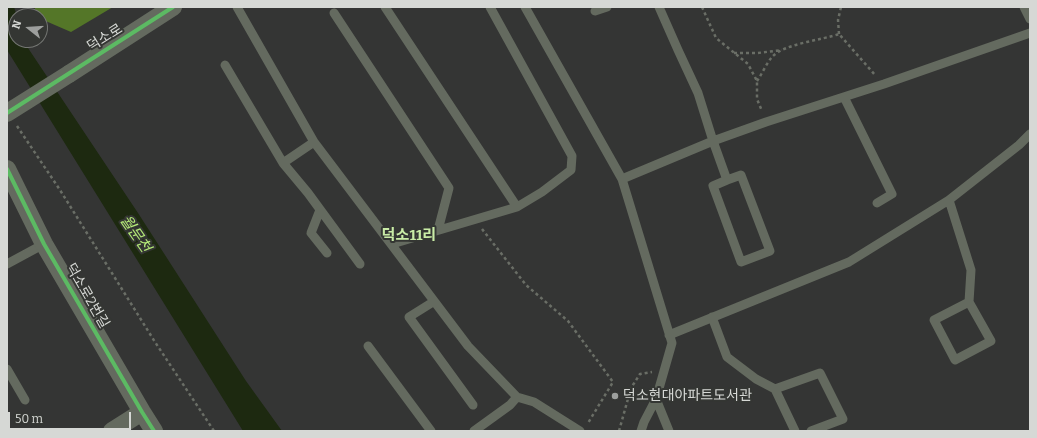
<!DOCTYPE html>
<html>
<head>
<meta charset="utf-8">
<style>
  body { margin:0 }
  #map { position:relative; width:1037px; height:438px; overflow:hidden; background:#343534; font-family:Bitter,serif }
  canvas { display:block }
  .frame { position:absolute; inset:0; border:8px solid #d6d8d5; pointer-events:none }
  .north { position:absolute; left:8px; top:8px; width:40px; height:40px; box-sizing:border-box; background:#343633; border:1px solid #757774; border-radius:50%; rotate:287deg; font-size:11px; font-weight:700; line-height:16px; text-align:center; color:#d6d8d5 }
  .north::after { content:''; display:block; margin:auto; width:14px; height:18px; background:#9d9f9d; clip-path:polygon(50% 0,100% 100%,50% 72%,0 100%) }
  .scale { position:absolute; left:8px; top:412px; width:123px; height:18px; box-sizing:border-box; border:2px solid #d6d8d5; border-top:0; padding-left:5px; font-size:12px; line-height:14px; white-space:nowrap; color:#d6d8d5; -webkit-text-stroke:3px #343633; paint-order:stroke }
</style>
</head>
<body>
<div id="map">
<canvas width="1037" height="438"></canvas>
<div class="frame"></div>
<div class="north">N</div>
<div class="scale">50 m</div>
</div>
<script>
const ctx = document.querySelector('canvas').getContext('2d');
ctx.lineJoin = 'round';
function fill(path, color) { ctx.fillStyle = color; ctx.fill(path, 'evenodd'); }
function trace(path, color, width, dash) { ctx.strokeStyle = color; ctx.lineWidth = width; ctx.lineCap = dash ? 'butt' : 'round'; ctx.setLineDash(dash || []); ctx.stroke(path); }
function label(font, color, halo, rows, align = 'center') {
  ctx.font = font + ' Bitter,"Noto Sans KR",serif'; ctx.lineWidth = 4; ctx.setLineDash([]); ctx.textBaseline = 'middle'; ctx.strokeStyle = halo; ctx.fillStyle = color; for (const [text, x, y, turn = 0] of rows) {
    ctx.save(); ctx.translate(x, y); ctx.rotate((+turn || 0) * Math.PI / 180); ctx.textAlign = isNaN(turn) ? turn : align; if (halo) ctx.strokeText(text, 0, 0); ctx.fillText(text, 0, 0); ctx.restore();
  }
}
const forest = new Path2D(`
  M 34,7 L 113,7 L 71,32 L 41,19 L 40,16 L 39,16 Z`);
const water = new Path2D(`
  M 7,7 L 14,7 L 17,16 L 16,40 L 25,40 L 28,48 L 138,213 L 246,381 L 282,431 L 243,431 L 7,50 Z`);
const path = new Path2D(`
  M 702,7 L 716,38 L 748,64 L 757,81 L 757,99 L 762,111
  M 839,34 L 838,20 L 841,7
  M 734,53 L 758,53 L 782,50
  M 757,81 C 762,74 766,64 772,57 C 783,44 822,40 839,34 L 875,75
  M 17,126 L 60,190 L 155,342 L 214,431
  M 482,229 L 526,285 L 568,321 L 613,382 L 588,423
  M 619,431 L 631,388 L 640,374 L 652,372`);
const lane = new Path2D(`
  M 237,7 L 314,142 L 468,346 L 517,397 L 534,402 L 580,431
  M 385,7 L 517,207 L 392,244
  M 490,7 L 572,156 L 571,170 L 542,192 L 517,207
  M 525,7 L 622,179 L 672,343 L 656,399 L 644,422 L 641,431
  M 659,7 L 678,50 L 698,93 L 713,141 L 727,180 L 741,175 L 770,251 L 741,262 L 713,186 L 727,180
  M 1024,7 L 1030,19
  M 595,11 L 607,7
  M 334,13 L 449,188 L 438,230
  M 225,65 L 283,163 L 314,142
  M 844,97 L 892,194 L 877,203
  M 283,163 L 308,193 L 360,264
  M 622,179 L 713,141 L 766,122 L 884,84 L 1030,33
  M 949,200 L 971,270 L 969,302 L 991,341 L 955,360 L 934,320 L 969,302
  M 320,210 L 311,233 L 327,253
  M 7,264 L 44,244
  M 433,302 L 409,317 L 473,405
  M 712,317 L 727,357 L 756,379 L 775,389 L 795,431
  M 669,335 L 849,262 L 949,200 L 1019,145 L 1030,134
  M 368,346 L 431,431
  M 7,369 L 25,400
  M 775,389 L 820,373 L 843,419 L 811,431
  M 656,399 L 669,431
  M 474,431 L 510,405 L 517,397`);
const street = new Path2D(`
  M 69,74 L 173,7
  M 7,169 L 44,244 L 142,412 L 154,431
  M 112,431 L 142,412`);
const streetBridge = new Path2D(`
  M 7,113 L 69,74`);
const cycleway = new Path2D(`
  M 7,113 L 173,7
  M 7,169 L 44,244 L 142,412 L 154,431`);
const markers = [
  [615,396,4,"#9d9f9d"]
];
const streetNames = [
  ["덕소로",105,38,-32],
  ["덕소로2번길",87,296,60]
];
const poiNames = [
  ["덕소현대아파트도서관",623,396]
];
const waterNames = [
  ["월문천",135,234,55]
];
const neighbourhoodNames = [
  ["덕소11리",409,236]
];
fill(forest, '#547628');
fill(water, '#1d2910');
trace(path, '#6a6e66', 2.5, [3, 3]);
trace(lane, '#646a5f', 9);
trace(street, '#646a5f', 18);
trace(streetBridge, '#646a5f', 18);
trace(cycleway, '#5cba63', 4);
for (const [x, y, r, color] of markers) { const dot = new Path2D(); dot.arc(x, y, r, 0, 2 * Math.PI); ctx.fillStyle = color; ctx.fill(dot); trace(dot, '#343633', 1.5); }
label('14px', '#d6d8d5', '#343633', streetNames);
label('14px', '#d6d8d5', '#343633', poiNames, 'left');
label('italic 15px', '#b6ec79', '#343633', waterNames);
label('bold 15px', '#c9eca6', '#343633', neighbourhoodNames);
</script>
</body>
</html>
